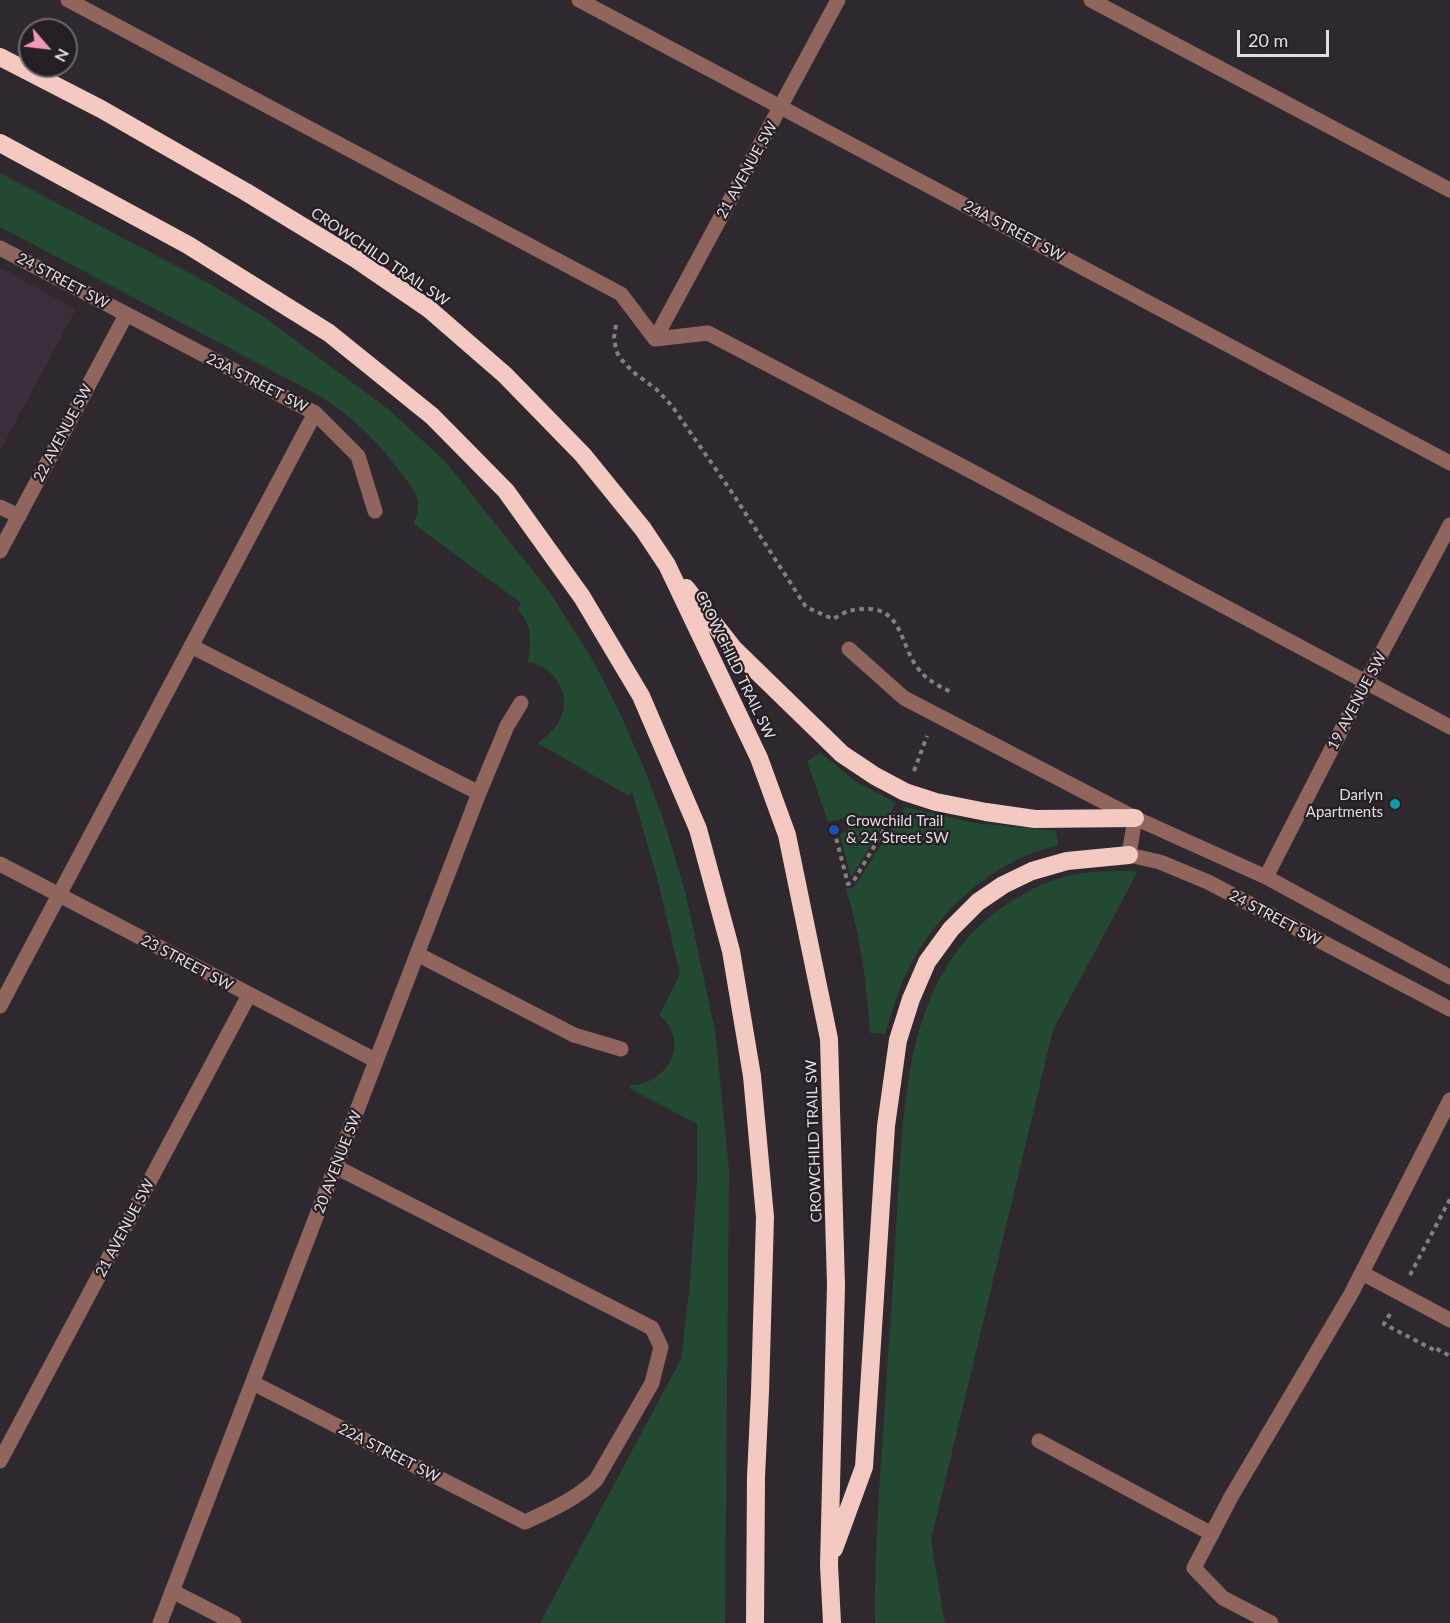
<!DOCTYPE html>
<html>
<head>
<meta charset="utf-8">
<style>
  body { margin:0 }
  #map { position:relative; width:1450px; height:1623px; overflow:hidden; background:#2f282f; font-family:Lato,sans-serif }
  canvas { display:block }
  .north { position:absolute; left:18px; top:18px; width:60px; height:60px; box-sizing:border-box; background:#251e25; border:2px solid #706a70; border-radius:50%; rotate:118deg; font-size:16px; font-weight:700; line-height:24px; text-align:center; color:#e1dde1 }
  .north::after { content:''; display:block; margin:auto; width:21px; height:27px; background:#ef9ab8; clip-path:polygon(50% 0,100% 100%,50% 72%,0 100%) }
  .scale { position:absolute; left:1237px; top:30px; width:92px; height:27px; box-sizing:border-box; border:3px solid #e1dde1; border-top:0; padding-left:8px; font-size:18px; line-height:21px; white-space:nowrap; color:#e1dde1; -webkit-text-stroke:4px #251e25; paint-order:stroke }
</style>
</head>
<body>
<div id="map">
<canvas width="1450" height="1623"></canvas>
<div class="north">N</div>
<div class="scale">20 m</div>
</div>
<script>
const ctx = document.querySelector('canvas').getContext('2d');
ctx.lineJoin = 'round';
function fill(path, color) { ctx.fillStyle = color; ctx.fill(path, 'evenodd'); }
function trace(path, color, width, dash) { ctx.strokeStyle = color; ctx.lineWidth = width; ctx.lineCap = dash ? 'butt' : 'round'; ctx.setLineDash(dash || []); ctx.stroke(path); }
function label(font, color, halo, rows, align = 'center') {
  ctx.font = font + ' Lato,sans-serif'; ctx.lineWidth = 4.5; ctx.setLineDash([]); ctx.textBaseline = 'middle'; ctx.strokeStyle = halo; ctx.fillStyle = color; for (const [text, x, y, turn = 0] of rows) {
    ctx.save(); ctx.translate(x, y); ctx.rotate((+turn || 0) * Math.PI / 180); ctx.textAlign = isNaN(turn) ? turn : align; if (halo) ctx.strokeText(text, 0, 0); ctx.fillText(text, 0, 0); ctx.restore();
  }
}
const built = new Path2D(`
  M 0,268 L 76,309 L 0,451 Z`);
const green = new Path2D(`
  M 0,173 L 212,285 L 264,317 L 388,409 L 445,461 L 549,591 L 591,657 L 618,709 L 644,768 L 665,824 L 686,895 L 715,1030 L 729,1170 L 725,1623 L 540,1623 L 681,1359 L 690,1283 L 697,1183 L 697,1124 L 629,1088 L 630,1085 C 657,1086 684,1058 671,1030 C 669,1024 663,1019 659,1015 L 680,974 L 656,874 L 632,792 L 629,796 L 538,743 C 545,737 553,731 558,723 C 574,698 556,666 528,662 C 531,642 533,625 518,610 L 521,603 L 414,524 C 416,517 419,509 418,501 C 416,491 407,481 401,473 C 378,442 353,417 320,396 L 0,227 Z
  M 821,753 L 855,781 L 896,803 L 851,878 L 840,834 L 848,831 L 845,818 L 828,822 L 807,761 Z
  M 905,807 L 975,823 L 1056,831 L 1058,845 C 994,860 938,910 909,968 C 898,989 892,1012 885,1034 L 870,1033 C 867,985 860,934 846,889 L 854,887 Z
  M 1131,871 L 1137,873 L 1053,1030 L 931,1540 L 945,1623 L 875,1623 C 874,1534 883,1445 888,1356 C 892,1302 895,1248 898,1194 C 904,1110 906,1021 957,951 C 983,916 1029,884 1072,875 C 1091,871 1112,871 1131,871 Z`);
const path = new Path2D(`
  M 616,325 L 614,338 L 616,350 L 620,358 L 633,372 L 656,389 L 672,406 L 733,494 L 806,607 L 833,619 C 848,610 852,609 869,609 C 902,610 901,646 917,667 C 926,680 937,685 951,692
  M 914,771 L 927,736
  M 834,830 L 848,884 L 853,882 L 894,813
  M 1410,1275 L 1450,1199
  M 1390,1314 L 1384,1324 L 1434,1350 L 1435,1348 L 1450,1356`);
const minor = new Path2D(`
  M 68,0 L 621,294 L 655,339 L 708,333 L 956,463 L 1450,727
  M 579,0 L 1450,463
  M 1091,0 L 1450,190
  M 0,248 L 315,413 L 358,456 L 375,511
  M 655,339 L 838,0
  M 0,507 L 19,516
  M 0,551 L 126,315
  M 191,646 L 479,793
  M 849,649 L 904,698 L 1135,818 L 1266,877 L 1450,977
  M 1135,818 L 1129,855 L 1160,862 L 1208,882 L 1450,1009
  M 0,864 L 375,1060
  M 1266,877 L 1366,682 L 1450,525
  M 417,954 L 574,1035 L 621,1049
  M 0,1006 L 315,413
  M 1362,1273 L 1450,1320
  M 253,1383 L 525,1522 C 551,1510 576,1499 596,1480 L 652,1383 L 661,1347 L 652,1328 L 336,1167
  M 1039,1441 L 1212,1534
  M 0,1461 L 249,995
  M 172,1591 L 234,1623
  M 160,1623 L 479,793 L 507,726 L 521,703
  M 1271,1623 L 1223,1598 L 1194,1568 L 1231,1497 L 1351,1294 L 1450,1100`);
const highway = new Path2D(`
  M 0,57 L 101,109 L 246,192 L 356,259 L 429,309 L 505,375 L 583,455 L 643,529 L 667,565 L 759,758 L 787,835 L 829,1039 L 836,1285 L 829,1565 L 832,1623
  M 0,143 L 188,245 L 329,333 L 432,416 L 506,491 L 582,597 L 641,696 L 698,829 L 731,951 L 752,1076 L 765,1217 L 760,1392 L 756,1477 L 755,1623
  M 686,588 L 734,649 L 842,754 L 875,776 L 905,792 L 936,802 L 986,812 L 1035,819 L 1135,818
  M 834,1549 L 864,1467 L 886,1126 L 898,1040 L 911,999 L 927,962 L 951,929 L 978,902 L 1003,885 L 1032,871 L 1067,861 L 1129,855`);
const markers = [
  [1395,804,6,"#0f9aa8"],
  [834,830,6,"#1a4fb4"]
];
const streetNames = [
  ["21 AVENUE SW",747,170,-61],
  ["24A STREET SW",1014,231,28],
  ["CROWCHILD TRAIL SW",380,257,34],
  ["24 STREET SW",63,281,28],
  ["23A STREET SW",257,383,27],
  ["22 AVENUE SW",63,433,-62],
  ["CROWCHILD TRAIL SW",735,665,64],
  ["19 AVENUE SW",1357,701,-62],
  ["24 STREET SW",1275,918,28],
  ["23 STREET SW",187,963,28],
  ["CROWCHILD TRAIL SW",814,1141,-92],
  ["20 AVENUE SW",338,1162,-69],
  ["21 AVENUE SW",125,1228,-62],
  ["22A STREET SW",389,1453,27]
];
const poiNames = [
  ["Darlyn",1383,795],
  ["Apartments",1383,812],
  ["Crowchild Trail",846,821,"left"],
  ["& 24 Street SW",846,838,"left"]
];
fill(built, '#3a2e3a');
fill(green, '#234932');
trace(path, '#868086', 4, [4.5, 4.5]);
trace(minor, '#8f655e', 15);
trace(highway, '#f3c9c1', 18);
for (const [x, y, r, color] of markers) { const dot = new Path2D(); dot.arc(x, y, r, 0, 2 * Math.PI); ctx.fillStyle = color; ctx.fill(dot); trace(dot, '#251e25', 2); }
label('15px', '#e1dde1', '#251e25', streetNames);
label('15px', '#e1dde1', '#251e25', poiNames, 'right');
</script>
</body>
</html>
